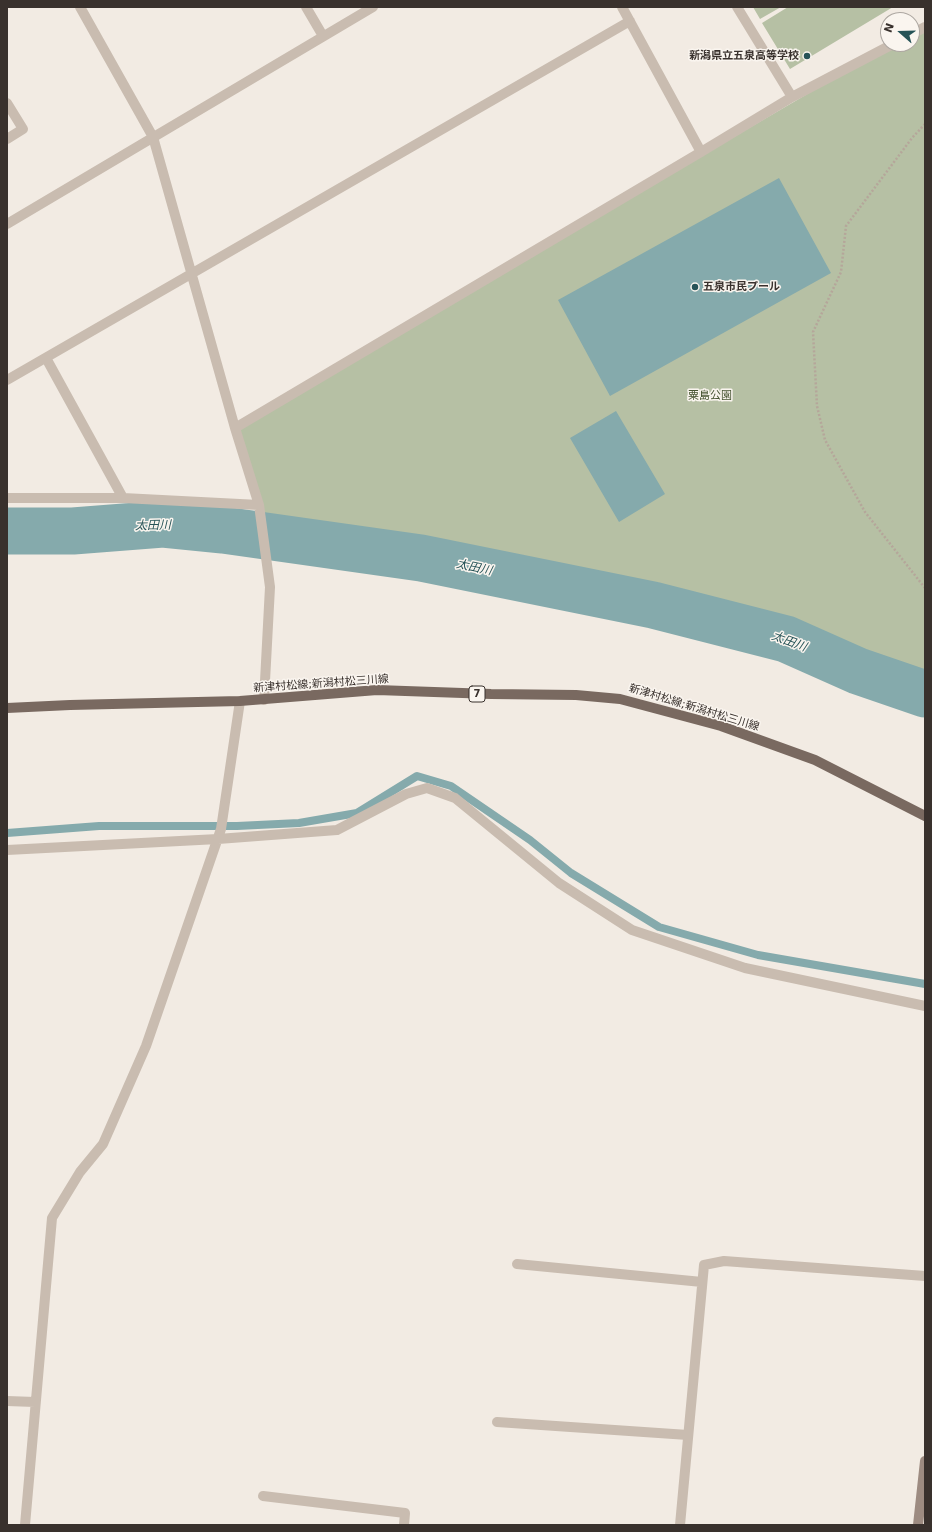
<!DOCTYPE html>
<html>
<head>
<meta charset="utf-8">
<style>
  body { margin:0 }
  #map { position:relative; width:932px; height:1532px; overflow:hidden; background:#f2ebe3; font-family:"DejaVu Sans",sans-serif }
  canvas { display:block }
  .frame { position:absolute; inset:0; border:8px solid #39312d; pointer-events:none }
  .north { position:absolute; left:880px; top:12px; width:40px; height:40px; box-sizing:border-box; background:#faf5ef; border:1px solid #ada7a1; border-radius:50%; rotate:290deg; font-size:11px; font-weight:700; line-height:16px; text-align:center; color:#39312d }
  .north::after { content:''; display:block; margin:auto; width:14px; height:18px; background:#265357; clip-path:polygon(50% 0,100% 100%,50% 72%,0 100%) }
</style>
</head>
<body>
<div id="map">
<canvas width="932" height="1532"></canvas>
<div class="frame"></div>
<div class="north">N</div>
</div>
<script>
const ctx = document.querySelector('canvas').getContext('2d');
ctx.lineJoin = 'round';
function fill(path, color) { ctx.fillStyle = color; ctx.fill(path, 'evenodd'); }
function trace(path, color, width, dash) { ctx.strokeStyle = color; ctx.lineWidth = width; ctx.lineCap = dash ? 'butt' : 'round'; ctx.setLineDash(dash || []); ctx.stroke(path); }
function label(font, color, halo, rows, align = 'center') {
  ctx.font = font + ' "DejaVu Sans","Noto Sans JP",sans-serif'; ctx.lineWidth = 3; ctx.setLineDash([]); ctx.textBaseline = 'middle'; ctx.strokeStyle = halo; ctx.fillStyle = color; for (const [text, x, y, turn = 0] of rows) {
    ctx.save(); ctx.translate(x, y); ctx.rotate((+turn || 0) * Math.PI / 180); ctx.textAlign = isNaN(turn) ? turn : align; if (halo) ctx.strokeText(text, 0, 0); ctx.fillText(text, 0, 0); ctx.restore();
  }
}
const green = new Path2D(`
  M 753,7 L 781,7 L 760,19 Z
  M 788,7 L 893,7 L 790,69 L 762,23 Z
  M 925,27 L 925,694 L 858,671 L 786,639 L 653,605 L 421,558 L 330,546 L 262,531 L 235,428 L 893,44 L 912,44 L 912,34 Z`);
const water = new Path2D(`
  M 779,178 L 831,273 L 610,396 L 558,300 Z
  M 616,411 L 665,494 L 619,522 L 570,438 Z`);
const stream = new Path2D(`
  M 7,833 L 99,826 L 237,826 L 299,823 L 357,813 L 417,776 L 451,786 L 530,840 L 571,873 L 659,927 L 758,955 L 925,984`);
const river = new Path2D(`
  M 7,531 L 73,531 L 163,524 L 223,530 L 421,558 L 653,605 L 786,639 L 858,671 L 925,694`);
const path = new Path2D(`
  M 925,124 L 912,138 L 846,226 L 841,272 L 813,332 L 817,406 L 825,440 L 865,512 L 925,588`);
const street = new Path2D(`
  M 80,7 L 153,137 L 235,428 L 259,505 L 270,587 L 264,700
  M 306,7 L 323,36
  M 622,7 L 701,152
  M 737,7 L 792,97
  M 912,34 L 925,27
  M 7,103 L 23,129 L 7,139
  M 7,224 L 373,7
  M 46,358 L 123,498
  M 7,380 L 630,21
  M 235,428 L 701,152 L 792,97 L 893,44
  M 7,498 L 123,498 L 259,505
  M 7,850 L 218,839 L 337,830 L 406,794 L 427,788 L 455,798 L 559,883 L 632,930 L 745,968 L 925,1006
  M 517,1264 L 702,1282
  M 7,1401 L 35,1402
  M 497,1422 L 688,1435
  M 263,1496 L 405,1513 L 404,1525
  M 25,1525 L 52,1218 L 80,1172 L 103,1144 L 146,1046 L 221,829 L 240,701
  M 680,1525 L 704,1265 L 724,1261 L 925,1276`);
const secondary = new Path2D(`
  M 918,1525 L 925,1461`);
const primary = new Path2D(`
  M 7,708 L 70,705 L 240,701 L 377,690 L 491,694 L 576,695 L 620,699 L 721,726 L 815,760 L 925,816`);
const markers = [
  [807,56,4,"#265357"],
  [695,287,4,"#265357"]
];
const shields = [
  [477,694,16]
];
const shieldNames = [
  ["7",477,694]
];
const poiNames = [
  ["新潟県立五泉高等学校",799,56],
  ["五泉市民プール",703,287,"left"]
];
const parkNames = [
  ["粟島公園",710,396]
];
const streetNames = [
  ["新津村松線;新潟村松三川線",321,684,-4],
  ["新津村松線;新潟村松三川線",694,708,17]
];
const waterNames = [
  ["太田川",153,526,-1],
  ["太田川",474,568,12],
  ["太田川",789,642,20]
];
fill(green, '#b6c0a4');
fill(water, '#85aaac');
trace(stream, '#85aaac', 8);
trace(river, '#85aaac', 47);
trace(path, '#b5a69a', 2.5, [2, 2]);
trace(street, '#c9bcb0', 10);
trace(secondary, '#9d8b81', 10);
trace(primary, '#796960', 10);
for (const [x, y, r, color] of markers) { const dot = new Path2D(); dot.arc(x, y, r, 0, 2 * Math.PI); ctx.fillStyle = color; ctx.fill(dot); trace(dot, '#faf5ef', 1.5); }
for (const [x, y, w] of shields) { const box = new Path2D(); box.roundRect(x - w / 2, y - 8, w, 16, 3); ctx.fillStyle = '#faf5ef'; ctx.fill(box); trace(box, '#39312d', 1); }
label('bold 10px', '#39312d', null, shieldNames);
label('bold 11px', '#39312d', '#faf5ef', poiNames, 'right');
label('11px', '#485533', '#faf5ef', parkNames);
label('11px', '#39312d', '#faf5ef', streetNames);
label('italic 12px', '#265357', '#faf5ef', waterNames);
</script>
</body>
</html>
